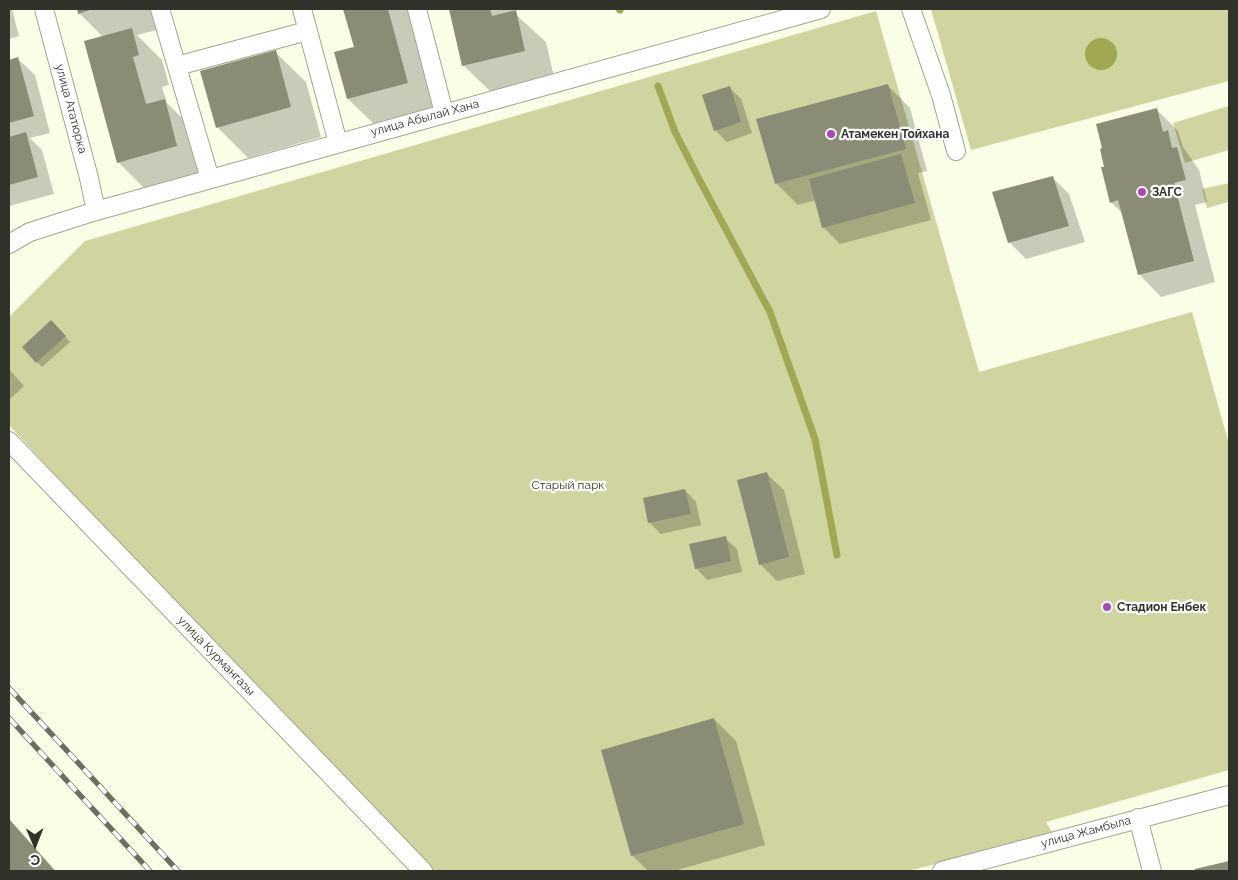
<!DOCTYPE html>
<html>
<head>
<meta charset="utf-8">
<style>
  body { margin:0 }
  #map { position:relative; width:1238px; height:880px; overflow:hidden; background:#fbfee6; font-family:Raleway,sans-serif }
  canvas { display:block }
  .frame { position:absolute; inset:0; border:10px solid #313229; pointer-events:none }
  .north { position:absolute; left:10px; top:820px; width:50px; height:50px; -webkit-text-stroke:4px #fff; paint-order:stroke; rotate:179deg; font-size:14px; font-weight:700; line-height:20px; text-align:center; color:#313229 }
  .north::after { content:''; display:block; margin:auto; width:18px; height:22px; background:#313229; clip-path:polygon(50% 0,100% 100%,50% 72%,0 100%) }
</style>
</head>
<body>
<div id="map">
<canvas width="1238" height="880"></canvas>
<div class="frame"></div>
<div class="north">С</div>
</div>
<script>
const ctx = document.querySelector('canvas').getContext('2d');
ctx.lineJoin = 'round';
function fill(path, color) { ctx.fillStyle = color; ctx.fill(path, 'evenodd'); }
function trace(path, color, width, dash) { ctx.strokeStyle = color; ctx.lineWidth = width; ctx.lineCap = dash ? 'butt' : 'round'; ctx.setLineDash(dash || []); ctx.stroke(path); }
function label(font, color, halo, rows, align = 'center') {
  ctx.font = font + ' Raleway,sans-serif'; ctx.lineWidth = 4.5; ctx.setLineDash([]); ctx.textBaseline = 'middle'; ctx.strokeStyle = halo; ctx.fillStyle = color; for (const [text, x, y, turn = 0] of rows) {
    ctx.save(); ctx.translate(x, y); ctx.rotate((+turn || 0) * Math.PI / 180); ctx.textAlign = isNaN(turn) ? turn : align; if (halo) ctx.strokeText(text, 0, 0); ctx.fillText(text, 0, 0); ctx.restore();
  }
}
const green = new Path2D(`
  M 931,9 L 1229,9 L 1229,81 L 971,150 Z
  M 876,11 L 979,372 L 1192,312 L 1229,444 L 1229,770 L 1046,822 L 1053,834 L 908,871 L 431,871 L 352,794 L 9,425 L 9,317 L 85,241 Z
  M 1229,106 L 1229,150 L 1185,163 L 1173,123 Z
  M 1229,183 L 1229,202 L 1207,208 L 1202,189 Z`);
const water = new Path2D(`
  M1085 54a16 16 0 1 1 32 0a16 16 0 1 1-32 0Z`);
const shadow = new Path2D(`
  M 9,9 L 12,9 L 19,36 L 9,39 Z
  M 78,9 L 151,9 L 157,30 L 137,35 L 162,60 L 169,85 L 162,87 L 167,103 L 195,131 L 207,177 L 148,192 L 118,162 L 103,37 L 79,13 Z
  M 344,9 L 409,9 L 437,113 L 379,129 L 348,99 L 355,48 Z
  M 450,9 L 513,9 L 513,12 L 546,42 L 555,81 L 494,95 L 463,65 Z
  M 275,52 L 306,82 L 321,137 L 248,158 L 217,127 Z
  M 18,59 L 35,75 L 50,133 L 30,138 L 42,150 L 54,194 L 9,206 L 9,61 Z
  M 888,86 L 910,108 L 927,171 L 918,173 L 931,220 L 840,244 L 823,227 L 816,200 L 798,205 L 776,183 Z
  M 729,87 L 741,99 L 752,133 L 727,142 L 715,130 Z
  M 1156,109 L 1178,131 L 1183,147 L 1199,170 L 1207,202 L 1195,205 L 1215,282 L 1161,297 L 1140,275 L 1123,214 L 1111,202 L 1106,167 Z
  M 1052,177 L 1069,194 L 1085,242 L 1026,259 L 1009,242 Z
  M 57,327 L 70,342 L 42,367 L 37,362 Z
  M 9,369 L 24,386 L 9,400 Z
  M 767,474 L 784,490 L 805,574 L 777,581 L 760,564 Z
  M 685,490 L 696,502 L 701,525 L 661,534 L 649,522 Z
  M 725,538 L 737,549 L 742,572 L 707,580 L 696,568 Z
  M 714,719 L 736,741 L 765,845 L 674,871 L 648,871 L 632,855 Z
  M 9,819 L 56,871 L 9,871 Z`);
const stream = new Path2D(`
  M 619,9 L 620,10
  M 658,86 L 675,132 L 699,179 L 770,312 L 815,439 L 837,555`);
const building = new Path2D(`
  M 77,9 L 93,9 L 78,14 Z
  M 343,9 L 388,9 L 408,83 L 347,99 L 334,52 L 354,47 Z
  M 449,9 L 490,9 L 492,16 L 516,10 L 525,51 L 462,66 Z
  M 132,28 L 139,55 L 133,57 L 146,104 L 165,99 L 177,146 L 117,163 L 84,41 Z
  M 276,50 L 291,107 L 216,128 L 200,71 Z
  M 18,57 L 34,116 L 9,123 L 9,60 Z
  M 888,84 L 906,149 L 775,184 L 756,119 Z
  M 730,86 L 741,122 L 714,131 L 702,95 Z
  M 1157,108 L 1163,132 L 1168,130 L 1172,148 L 1177,147 L 1186,180 L 1174,183 L 1194,261 L 1138,275 L 1118,200 L 1110,203 L 1101,167 L 1104,167 L 1100,149 L 1102,148 L 1096,124 Z
  M 26,132 L 38,177 L 9,185 L 9,137 Z
  M 901,154 L 915,203 L 822,228 L 809,179 Z
  M 1053,176 L 1069,226 L 1008,243 L 992,192 Z
  M 51,320 L 66,336 L 36,363 L 22,347 Z
  M 767,472 L 789,557 L 759,565 L 737,480 Z
  M 685,489 L 691,514 L 648,523 L 643,498 Z
  M 726,536 L 731,561 L 695,569 L 689,544 Z
  M 714,718 L 744,824 L 631,856 L 601,750 Z
  M 9,819 L 55,871 L 9,871 Z
  M 1229,861 L 1229,871 L 1195,871 L 1195,869 Z`);
const street = new Path2D(`
  M 44,9 L 89,178 L 96,211
  M 160,9 L 210,179
  M 302,9 L 338,143
  M 417,9 L 444,113
  M 911,9 L 941,95 L 956,151
  M 177,66 L 307,31
  M 9,244 L 30,232 L 96,211 L 821,9
  M 9,441 L 423,871
  M 1138,818 L 1152,871
  M 942,871 L 1229,795`);
const rail = new Path2D(`
  M 9,688 L 178,871
  M 9,718 L 150,871`);
const markers = [
  [831,134,5,"#a64bb6"],
  [1142,192,5,"#a64bb6"],
  [1107,607,5,"#a64bb6"]
];
const streetNames = [
  ["улица Ататюрка",71,109,75],
  ["улица Абылай Хана",425,118,-15],
  ["улица Курмангазы",216,656,46],
  ["улица Жамбыла",1086,832,-15]
];
const poiNames = [
  ["Атамекен Тойхана",841,134],
  ["ЗАГС",1152,192],
  ["Стадион Енбек",1117,607]
];
const parkNames = [
  ["Старый парк",568,485]
];
fill(green, '#d0d49e');
fill(water, '#a2a751');
fill(shadow, '#0003');
trace(stream, '#a2a751', 7);
fill(building, '#8a8c76');
trace(street, '#a4a690', 20);
trace(street, '#fff', 18);
trace(rail, '#6d6e61', 5.5);
trace(rail, '#fff', 4, [11]);
for (const [x, y, r, color] of markers) { const dot = new Path2D(); dot.arc(x, y, r, 0, 2 * Math.PI); ctx.fillStyle = color; ctx.fill(dot); trace(dot, '#fff', 2); }
label('12px', '#313229', '#fff', streetNames);
label('bold 12px', '#313229', '#fff', poiNames, 'left');
label('12px', '#373914', '#fff', parkNames);
</script>
</body>
</html>
